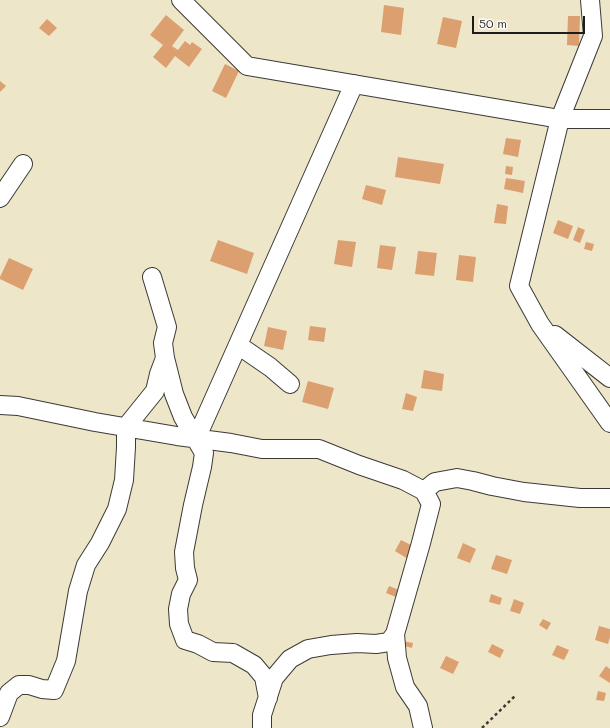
<!DOCTYPE html>
<html>
<head>
<meta charset="utf-8">
<style>
  body { margin:0 }
  #map { position:relative; width:610px; height:728px; overflow:hidden; background:#eee6c9; font-family:Mali,sans-serif }
  canvas { display:block }
  .scale { position:absolute; left:472px; top:16px; width:113px; height:18px; box-sizing:border-box; border:2px solid #1c1c1c; border-top:0; padding-left:5px; font-size:12px; line-height:14px; white-space:nowrap; color:#1c1c1c; -webkit-text-stroke:3px #fdfcf7; paint-order:stroke }
</style>
</head>
<body>
<div id="map">
<canvas width="610" height="728"></canvas>
<div class="scale">50 m</div>
</div>
<script>
const ctx = document.querySelector('canvas').getContext('2d');
ctx.lineJoin = 'round';
function fill(path, color) { ctx.fillStyle = color; ctx.fill(path, 'evenodd'); }
function trace(path, color, width, dash) { ctx.strokeStyle = color; ctx.lineWidth = width; ctx.lineCap = dash ? 'butt' : 'round'; ctx.setLineDash(dash || []); ctx.stroke(path); }
const building = new Path2D(`
  M 384,5 L 404,8 L 401,35 L 381,32 Z
  M 166,15 L 184,30 L 172,46 L 178,50 L 185,41 L 190,45 L 192,42 L 202,49 L 189,67 L 175,56 L 166,68 L 153,57 L 163,45 L 150,35 Z
  M 568,16 L 580,16 L 579,46 L 567,45 Z
  M 443,17 L 462,21 L 456,48 L 437,44 Z
  M 47,19 L 57,28 L 49,36 L 39,28 Z
  M 225,64 L 239,71 L 226,98 L 212,91 Z
  M 0,81 L 6,86 L 0,92 Z
  M 506,138 L 521,140 L 518,157 L 503,154 Z
  M 398,157 L 444,164 L 440,184 L 395,177 Z
  M 506,166 L 513,167 L 512,175 L 505,174 Z
  M 506,178 L 525,181 L 523,193 L 504,189 Z
  M 366,185 L 386,190 L 382,205 L 362,199 Z
  M 497,204 L 508,206 L 506,224 L 494,223 Z
  M 558,220 L 573,226 L 568,239 L 553,233 Z
  M 578,227 L 585,230 L 580,243 L 573,240 Z
  M 218,240 L 254,253 L 247,274 L 210,261 Z
  M 338,240 L 356,242 L 352,267 L 334,264 Z
  M 586,242 L 594,244 L 592,251 L 584,249 Z
  M 380,245 L 396,247 L 392,270 L 377,268 Z
  M 418,251 L 437,253 L 434,276 L 415,274 Z
  M 459,255 L 476,257 L 473,282 L 456,280 Z
  M 9,258 L 33,269 L 23,290 L 0,279 L 0,277 Z
  M 310,326 L 326,328 L 324,342 L 308,340 Z
  M 268,327 L 287,331 L 283,350 L 264,346 Z
  M 424,370 L 444,374 L 442,391 L 421,388 Z
  M 308,381 L 334,388 L 328,409 L 302,402 Z
  M 406,393 L 417,397 L 413,411 L 402,409 Z
  M 401,540 L 415,547 L 408,559 L 395,551 Z
  M 463,543 L 476,549 L 470,563 L 457,558 Z
  M 496,555 L 512,560 L 507,574 L 491,569 Z
  M 389,586 L 399,590 L 396,597 L 386,593 Z
  M 491,594 L 502,598 L 500,605 L 489,602 Z
  M 514,599 L 524,603 L 520,614 L 510,611 Z
  M 543,619 L 551,623 L 547,630 L 539,625 Z
  M 599,626 L 610,629 L 610,637 L 608,644 L 595,640 Z
  M 402,641 L 413,643 L 412,648 L 401,645 Z
  M 492,644 L 504,650 L 500,658 L 488,652 Z
  M 557,645 L 569,650 L 564,660 L 552,655 Z
  M 446,656 L 459,662 L 453,674 L 440,668 Z
  M 606,666 L 610,669 L 610,683 L 599,676 Z
  M 598,691 L 606,693 L 604,701 L 596,700 Z`);
const path = new Path2D(`
  M 482,728 L 516,695`);
const minor = new Path2D(`
  M 181,0 L 247,66 L 560,119 L 519,286 L 540,324 L 610,423
  M 590,0 L 593,36 L 560,119 L 610,119
  M 0,198 L 23,164
  M 152,277 L 167,327 L 163,343 L 165,358 L 174,394 L 183,417 L 204,453 L 202,467 L 193,505 L 184,552 L 185,568 L 188,580 L 181,594 L 178,609 L 179,624 L 185,640 L 198,644 L 213,652 L 233,653 L 254,665 L 264,677 L 268,698
  M 555,335 L 610,378
  M 238,345 L 270,367 L 290,384
  M 0,405 L 18,406 L 95,422 L 177,436 L 231,443 L 262,449 L 319,449 L 359,465 L 403,480 L 424,491 L 431,504 L 421,543 L 395,634 L 397,658 L 405,687 L 418,706 L 423,728
  M 196,439 L 354,84
  M 424,491 L 435,482 L 457,478 L 473,481 L 492,486 L 524,492 L 580,498 L 610,498
  M 0,717 L 9,693 L 19,685 L 29,685 L 42,689 L 54,690 L 66,661 L 78,591 L 86,565 L 100,543 L 117,509 L 124,480 L 126,447 L 126,427 L 155,391 L 159,374 L 165,358
  M 262,728 L 262,715 L 274,678 L 290,659 L 308,649 L 331,645 L 357,643 L 376,644 L 389,642 L 395,634`);
fill(building, '#dc9f6f');
trace(minor, '#3c3a36', 20);
trace(path, '#3c3a36', 2.5, [3, 3]);
trace(minor, '#fff', 18);
</script>
</body>
</html>
